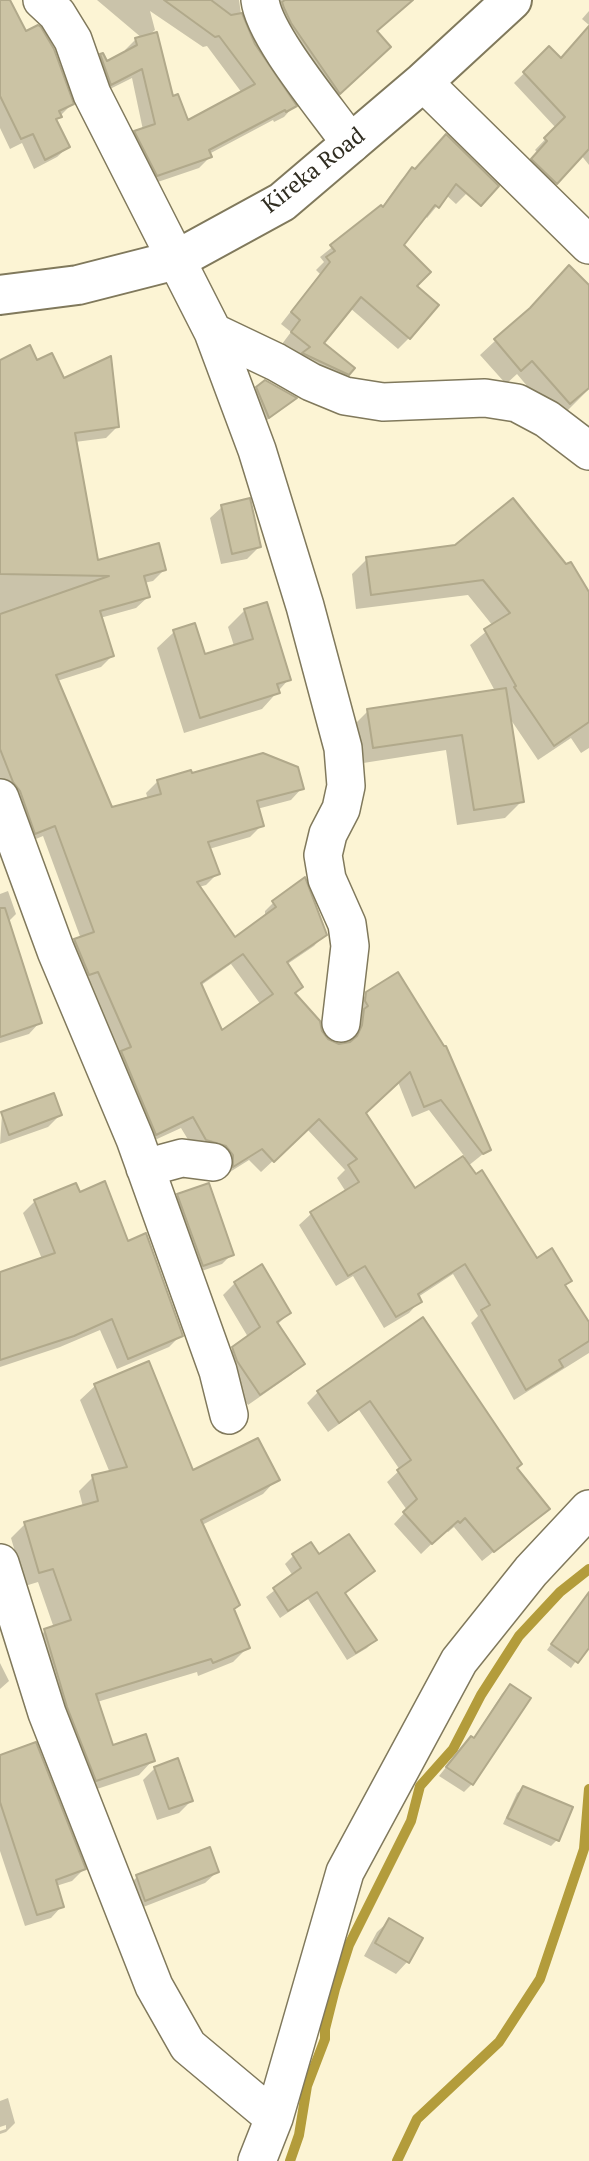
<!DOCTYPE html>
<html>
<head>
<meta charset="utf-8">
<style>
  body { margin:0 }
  canvas { display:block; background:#fcf4d4 }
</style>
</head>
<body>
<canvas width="589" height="2161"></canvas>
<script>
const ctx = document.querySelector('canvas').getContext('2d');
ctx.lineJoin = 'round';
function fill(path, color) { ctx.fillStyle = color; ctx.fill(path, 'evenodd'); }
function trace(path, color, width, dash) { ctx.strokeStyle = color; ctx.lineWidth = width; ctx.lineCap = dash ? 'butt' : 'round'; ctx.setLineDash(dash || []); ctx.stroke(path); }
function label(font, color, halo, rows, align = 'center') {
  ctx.font = font + ' "PT Serif",serif'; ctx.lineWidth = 5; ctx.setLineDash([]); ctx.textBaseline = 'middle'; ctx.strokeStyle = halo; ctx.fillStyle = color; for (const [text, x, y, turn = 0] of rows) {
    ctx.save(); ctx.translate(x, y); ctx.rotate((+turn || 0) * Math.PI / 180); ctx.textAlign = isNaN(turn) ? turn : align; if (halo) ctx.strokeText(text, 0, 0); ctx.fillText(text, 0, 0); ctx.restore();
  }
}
const shadow = new Path2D(`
  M 97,0 L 239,0 L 242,21 L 265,64 L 294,106 L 284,117 L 274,122 L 273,120 L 209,154 L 210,157 L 199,168 L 146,186 L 124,143 L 135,133 L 143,130 L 132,78 L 100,94 L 90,67 L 101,56 L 107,64 L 126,53 L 125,50 L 136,39 L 142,38 ZM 150,11 L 203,47 L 207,46 L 242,93 L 187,122 L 172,99 L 148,36 L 155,30 Z
  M 267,0 L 412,0 L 375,31 L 379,57 L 329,103 Z
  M 0,6 L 26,34 L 72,104 L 55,121 L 68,147 L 57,157 L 34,169 L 22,143 L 10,149 L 0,128 Z
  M 589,11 L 589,25 L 582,19 Z
  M 589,27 L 589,165 L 581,155 L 546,194 L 522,170 L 538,153 L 535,150 L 556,128 L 514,83 L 549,49 L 560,60 Z
  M 435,147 L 467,193 L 456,204 L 446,195 L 427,218 L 425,216 L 402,245 L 415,286 L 409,338 L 398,349 L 350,308 L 322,344 L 348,374 L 337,385 L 282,344 L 291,332 L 281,324 L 320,274 L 316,270 L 324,262 L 320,257 L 382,207 L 401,180 L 412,169 L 414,171 Z
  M 589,287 L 589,389 L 567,411 L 565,409 L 554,418 L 517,374 L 506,384 L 480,355 L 524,314 Z
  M 0,362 L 36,362 L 63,380 L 118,426 L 106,438 L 75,442 L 97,562 L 164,570 L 153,581 L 144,583 L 148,597 L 136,608 L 100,618 L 112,656 L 101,667 L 57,681 L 111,810 L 148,799 L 146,793 L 158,781 L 191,775 L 302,788 L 291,800 L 257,809 L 262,825 L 250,837 L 209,849 L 218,873 L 206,885 L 199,887 L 235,939 L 265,917 L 265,911 L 277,899 L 325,934 L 314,946 L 286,965 L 294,994 L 320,1033 L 328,1042 L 338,1045 L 349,1044 L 355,1006 L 367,994 L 488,1150 L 468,1166 L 536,1260 L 570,1281 L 564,1286 L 589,1325 L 589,1353 L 514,1400 L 471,1323 L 478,1316 L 453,1274 L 418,1297 L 420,1301 L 409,1313 L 384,1328 L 353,1276 L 336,1286 L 299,1225 L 311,1214 L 346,1192 L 337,1178 L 345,1170 L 307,1129 L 261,1172 L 249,1160 L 222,1177 L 195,1151 L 181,1128 L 144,1145 L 113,1037 L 111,1038 L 64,952 L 75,941 L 81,939 L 43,836 L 24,844 L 0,791 ZM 231,964 L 261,1005 L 222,1032 L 200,986 ZM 398,1082 L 412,1117 L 429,1110 L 465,1157 L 414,1190 L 364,1113 Z
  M 257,388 L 294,399 L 257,428 L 245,400 Z
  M 222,507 L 259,547 L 247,559 L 221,564 L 210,518 Z
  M 367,559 L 589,596 L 589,748 L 581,753 L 571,738 L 538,760 L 509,717 L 522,801 L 505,818 L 457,825 L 446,750 L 357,764 L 351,728 L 368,711 L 495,691 L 470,645 L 493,626 L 468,595 L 356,609 L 352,574 Z
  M 245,610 L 289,679 L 262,709 L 184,733 L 157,648 L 174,632 L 204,656 L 234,646 L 228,627 Z
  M 8,891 L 16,914 L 8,922 L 40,1022 L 29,1034 L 0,1043 L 0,894 Z
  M 2,1114 L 60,1115 L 48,1127 L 0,1144 Z
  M 79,1194 L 127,1243 L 181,1335 L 169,1347 L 117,1369 L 100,1330 L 60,1347 L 0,1367 L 0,1279 L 42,1259 L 23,1213 L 35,1201 Z
  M 178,1195 L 232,1254 L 222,1264 L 193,1274 L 168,1205 Z
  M 262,1267 L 289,1313 L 277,1325 L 303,1363 L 291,1375 L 248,1405 L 225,1373 L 221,1360 L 248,1337 L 223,1295 L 235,1283 Z
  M 422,1319 L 515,1469 L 548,1509 L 509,1542 L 508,1540 L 482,1561 L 454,1527 L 448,1532 L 446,1530 L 421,1554 L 394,1524 L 407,1510 L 387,1482 L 400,1470 L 359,1410 L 328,1432 L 307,1403 L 318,1392 Z
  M 148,1363 L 193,1473 L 277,1479 L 263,1494 L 202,1525 L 248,1647 L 233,1662 L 198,1676 L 197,1672 L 97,1702 L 112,1747 L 153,1760 L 139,1775 L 82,1794 L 31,1645 L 45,1631 L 54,1628 L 38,1582 L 25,1586 L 11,1538 L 25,1524 L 83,1507 L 79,1491 L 93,1477 L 110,1473 L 80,1400 L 95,1386 Z
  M 293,1556 L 373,1571 L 344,1594 L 375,1640 L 367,1648 L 347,1660 L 308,1599 L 280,1618 L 266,1597 L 293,1576 L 285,1564 Z
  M 572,1615 L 589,1617 L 589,1643 L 571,1668 L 547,1650 Z
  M 0,1663 L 9,1681 L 0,1689 Z
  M 510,1686 L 472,1784 L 464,1792 L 439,1776 L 463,1746 L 471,1738 L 473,1739 L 502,1694 Z
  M 0,1757 L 84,1869 L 72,1881 L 56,1886 L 62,1906 L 51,1918 L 25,1926 L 0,1851 Z
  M 155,1768 L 191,1801 L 179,1813 L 157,1820 L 143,1780 Z
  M 523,1788 L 570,1808 L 557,1840 L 551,1846 L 503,1824 L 517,1793 Z
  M 209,1850 L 217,1872 L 205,1883 L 133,1911 L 125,1889 L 137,1877 Z
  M 389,1921 L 421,1939 L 407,1962 L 396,1974 L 364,1956 L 377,1932 Z
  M 8,2098 L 15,2123 L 6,2132 L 0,2134 L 0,2131 L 6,2129 L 6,2125 L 0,2127 L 0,2101 Z`);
const stream = new Path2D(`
  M 290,2161 L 299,2135 L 307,2086 L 325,2039 L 325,2029 L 335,1989 L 349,1945 L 411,1821 L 420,1786 L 453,1749 L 481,1695 L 519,1636 L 560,1592 L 589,1569
  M 397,2161 L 417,2119 L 499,2042 L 540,1979 L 584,1849 L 589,1789`);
const building = new Path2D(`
  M 0,0 L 10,0 L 26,31 L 38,25 L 41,27 L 54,49 L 74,104 L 59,111 L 62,117 L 56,119 L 70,147 L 45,160 L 33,134 L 21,139 L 0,96 Z
  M 164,0 L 211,0 L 231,15 L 242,13 L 255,44 L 297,106 L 286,112 L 285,110 L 209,150 L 212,157 L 157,176 L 134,131 L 155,124 L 142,69 L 111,85 L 100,54 L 103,53 L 107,61 L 137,45 L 135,38 L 157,32 L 173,96 L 178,94 L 188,120 L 255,84 L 219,36 L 215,37 Z
  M 285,0 L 413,0 L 377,31 L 391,47 L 340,94 L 291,23 L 284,8 L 282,2 Z
  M 589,26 L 589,149 L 557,184 L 531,159 L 547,141 L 544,138 L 565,117 L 523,72 L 549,46 L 561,58 Z
  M 446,134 L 499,186 L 481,206 L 456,184 L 439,208 L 435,205 L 404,245 L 431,272 L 417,286 L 439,305 L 410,339 L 361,297 L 324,343 L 355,368 L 349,375 L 302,353 L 310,347 L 291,332 L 300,320 L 291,312 L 330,262 L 326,257 L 335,251 L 330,245 L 381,205 L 383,207 L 412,167 L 415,169 Z
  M 569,265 L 589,285 L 589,388 L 570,404 L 532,361 L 521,371 L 494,339 L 530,308 Z
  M 30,345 L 37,360 L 52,353 L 64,378 L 111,356 L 119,427 L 75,433 L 98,560 L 159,543 L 166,570 L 144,576 L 150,597 L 100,611 L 114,656 L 56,675 L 112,807 L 161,794 L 157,780 L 191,770 L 192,773 L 263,753 L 298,767 L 304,789 L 257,801 L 264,826 L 208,842 L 220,874 L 197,882 L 235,937 L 276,907 L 272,901 L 305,877 L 327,935 L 287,962 L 303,987 L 295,993 L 320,1021 L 322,1031 L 328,1039 L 339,1044 L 350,1042 L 357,1036 L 362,1025 L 364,1009 L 368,1006 L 365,1001 L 366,992 L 398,972 L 444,1046 L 446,1046 L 491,1150 L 483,1154 L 441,1100 L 424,1107 L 410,1072 L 366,1113 L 415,1188 L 463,1156 L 476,1174 L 482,1170 L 537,1258 L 552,1248 L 572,1281 L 565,1285 L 589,1322 L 589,1341 L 559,1360 L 563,1367 L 526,1390 L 481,1310 L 490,1305 L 465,1264 L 418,1294 L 422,1302 L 396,1317 L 365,1266 L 348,1276 L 310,1212 L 359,1182 L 348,1165 L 357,1159 L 319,1119 L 274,1162 L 262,1149 L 233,1167 L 233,1155 L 226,1146 L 206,1140 L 193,1117 L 156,1135 L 121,1051 L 131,1047 L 98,972 L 89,975 L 74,939 L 94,932 L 55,826 L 35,834 L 20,791 L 13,782 L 0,749 L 0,614 L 109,576 L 0,574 L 0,360 ZM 243,954 L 273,994 L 222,1030 L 201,983 Z
  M 265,380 L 297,398 L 269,418 L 256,387 Z
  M 250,498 L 261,547 L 232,554 L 221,505 Z
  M 513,498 L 566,564 L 571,562 L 589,592 L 589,722 L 554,746 L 514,687 L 516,686 L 484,629 L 510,613 L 483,580 L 371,595 L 366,557 L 455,545 Z
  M 267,602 L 291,680 L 277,684 L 280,693 L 200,718 L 173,630 L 195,623 L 205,654 L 253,639 L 244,609 Z
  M 506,688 L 524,802 L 474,810 L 462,735 L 373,748 L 367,709 Z
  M 0,908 L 5,908 L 42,1023 L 0,1037 Z
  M 54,1093 L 62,1115 L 9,1135 L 1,1112 Z
  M 105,1181 L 128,1241 L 146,1233 L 183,1336 L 128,1359 L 112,1319 L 74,1336 L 0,1360 L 0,1272 L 55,1253 L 34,1200 L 76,1183 L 80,1192 Z
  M 209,1183 L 234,1255 L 203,1266 L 177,1194 Z
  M 262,1264 L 291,1313 L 277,1322 L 305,1364 L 260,1395 L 237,1361 L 232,1347 L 260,1327 L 234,1282 Z
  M 423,1317 L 522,1464 L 517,1468 L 550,1509 L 494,1552 L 465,1518 L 460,1523 L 458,1521 L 432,1544 L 403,1512 L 417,1499 L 397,1470 L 411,1460 L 370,1401 L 339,1423 L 317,1391 Z
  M 149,1361 L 193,1470 L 258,1438 L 280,1480 L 201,1520 L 240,1605 L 234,1609 L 250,1648 L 213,1663 L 211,1659 L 96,1694 L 113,1745 L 146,1734 L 155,1761 L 96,1781 L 67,1707 L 44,1629 L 71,1620 L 53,1569 L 39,1573 L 24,1522 L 98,1501 L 92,1475 L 127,1467 L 94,1384 Z
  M 349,1534 L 375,1571 L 345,1593 L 377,1640 L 356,1653 L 317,1592 L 288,1611 L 273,1588 L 301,1568 L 292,1554 L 311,1542 L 319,1554 Z
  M 589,1592 L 589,1648 L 578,1663 L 551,1644 Z
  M 510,1684 L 531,1698 L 473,1785 L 446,1767 L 471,1736 L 474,1738 Z
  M 36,1742 L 86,1869 L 56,1880 L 64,1907 L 37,1915 L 0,1802 L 0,1755 Z
  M 178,1758 L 193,1801 L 169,1809 L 154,1767 Z
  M 523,1786 L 573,1807 L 559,1841 L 507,1818 Z
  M 210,1847 L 219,1872 L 145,1901 L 136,1875 Z
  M 389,1918 L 423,1938 L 409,1963 L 375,1943 Z`);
const minor = new Path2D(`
  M 42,0 L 57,14 L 73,40 L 92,94 L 213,332 L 276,362 L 311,382 L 345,396 L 383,402 L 485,398 L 517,403 L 547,419 L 589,451
  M 260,0 C 264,36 328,111 351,144
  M 423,82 L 589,245
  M 213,332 L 257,450 L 305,606 L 343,748 L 346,786 L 341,809 L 328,834 L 323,855 L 327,879 L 347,924 L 350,946 L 341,1023
  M 0,798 L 56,951 L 135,1139 L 218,1371 L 229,1415
  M 145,1168 L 182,1158 L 213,1162
  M 0,1563 L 47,1713 L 154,1986 L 188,2046 L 274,2118
  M 257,2161 L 274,2118 L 345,1872 L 459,1661 L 531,1571 L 589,1509`);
const secondary = new Path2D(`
  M 0,295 L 78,285 L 176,260 L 282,202 L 423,82 L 512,0`);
const streetNames = [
  ["Kireka Road",314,171,-38]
];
fill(shadow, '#0003');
trace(stream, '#b39c3b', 10);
fill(building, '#cbc3a4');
trace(building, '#b1a98b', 2);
trace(minor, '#80795c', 40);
trace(secondary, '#80795c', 42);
trace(minor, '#fff', 37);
trace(secondary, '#fff', 38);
label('23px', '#302d21', '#fff', streetNames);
</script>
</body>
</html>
